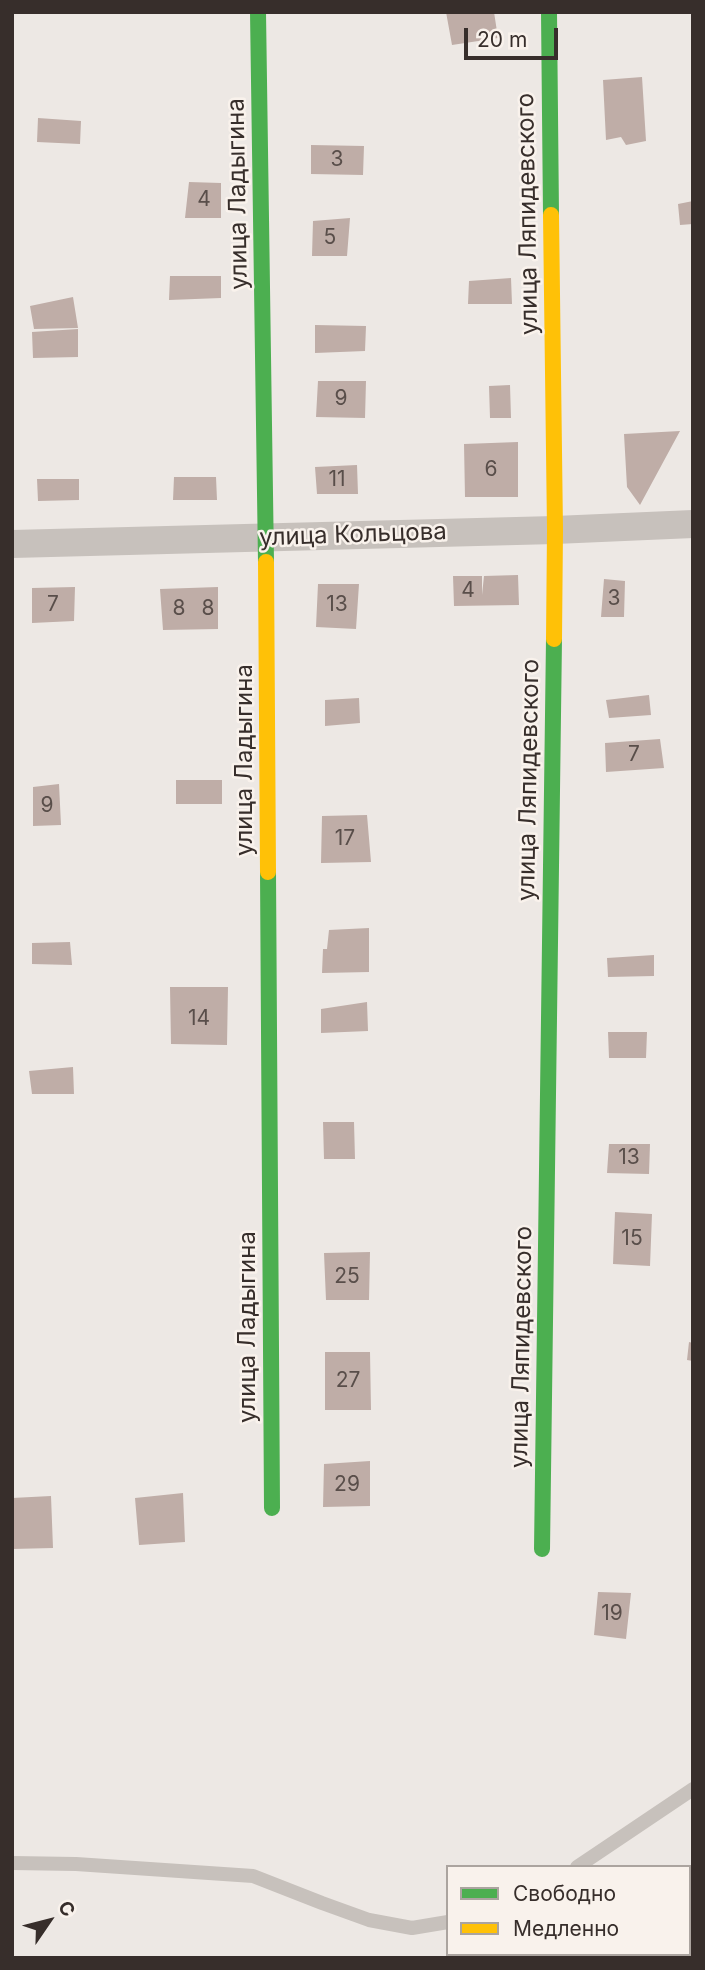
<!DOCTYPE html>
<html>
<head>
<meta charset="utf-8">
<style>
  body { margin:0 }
  #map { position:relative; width:705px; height:1970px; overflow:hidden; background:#ede8e4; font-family:Inter,sans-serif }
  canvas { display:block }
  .frame { position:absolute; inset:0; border:14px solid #372e2b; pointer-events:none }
  .legend { position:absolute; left:446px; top:1865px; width:245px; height:91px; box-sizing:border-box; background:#f9f2ec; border:2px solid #aba49f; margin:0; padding:9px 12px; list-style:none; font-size:21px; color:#372e2b }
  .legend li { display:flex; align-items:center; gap:14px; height:35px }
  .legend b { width:35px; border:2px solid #aba49f }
  .north { position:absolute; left:14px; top:1886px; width:70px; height:70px; -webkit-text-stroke:5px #f9f2ec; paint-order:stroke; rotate:55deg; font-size:19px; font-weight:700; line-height:28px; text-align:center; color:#372e2b }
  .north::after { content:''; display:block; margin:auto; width:24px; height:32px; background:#372e2b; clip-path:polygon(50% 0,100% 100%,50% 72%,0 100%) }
  .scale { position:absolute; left:464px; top:28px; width:94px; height:32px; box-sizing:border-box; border:4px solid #372e2b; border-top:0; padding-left:9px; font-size:21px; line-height:24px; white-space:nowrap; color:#372e2b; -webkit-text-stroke:5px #f9f2ec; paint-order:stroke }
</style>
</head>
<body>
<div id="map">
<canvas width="705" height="1970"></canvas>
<div class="frame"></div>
<ul class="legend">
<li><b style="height:9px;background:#4caf50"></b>Свободно</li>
<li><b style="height:9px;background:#ffc107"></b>Медленно</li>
</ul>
<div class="north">С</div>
<div class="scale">20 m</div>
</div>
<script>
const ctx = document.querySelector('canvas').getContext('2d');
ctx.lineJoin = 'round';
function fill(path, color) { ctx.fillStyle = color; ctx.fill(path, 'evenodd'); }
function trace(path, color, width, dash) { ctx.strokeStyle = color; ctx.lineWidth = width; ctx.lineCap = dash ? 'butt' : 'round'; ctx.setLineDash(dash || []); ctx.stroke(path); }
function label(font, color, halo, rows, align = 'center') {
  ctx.font = font + ' Inter,sans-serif'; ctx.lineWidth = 5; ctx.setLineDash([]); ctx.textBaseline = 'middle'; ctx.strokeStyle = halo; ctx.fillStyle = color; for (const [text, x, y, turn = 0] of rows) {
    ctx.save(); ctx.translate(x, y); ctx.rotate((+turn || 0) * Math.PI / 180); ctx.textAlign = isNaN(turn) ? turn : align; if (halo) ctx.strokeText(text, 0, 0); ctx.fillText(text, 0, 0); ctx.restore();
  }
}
const building = new Path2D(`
  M 446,12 L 494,12 L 498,38 L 452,45 Z
  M 642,77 L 646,141 L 626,145 L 621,137 L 606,140 L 603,80 Z
  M 38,118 L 81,121 L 80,144 L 37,142 Z
  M 311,145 L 364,146 L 363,175 L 311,174 Z
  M 189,182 L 221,183 L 221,218 L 185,218 Z
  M 693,201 L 693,224 L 680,225 L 678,204 Z
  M 350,218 L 347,256 L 312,256 L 313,221 Z
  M 170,276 L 221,276 L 221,298 L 169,300 Z
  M 511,278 L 512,304 L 468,304 L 469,281 Z
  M 73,297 L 78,328 L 34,329 L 30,306 Z
  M 315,325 L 366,326 L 365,351 L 315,353 Z
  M 78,329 L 78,357 L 33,358 L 32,332 Z
  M 318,381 L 366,381 L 365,418 L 316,417 Z
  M 510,385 L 511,418 L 490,418 L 489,386 Z
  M 680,431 L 640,505 L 627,487 L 624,434 Z
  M 518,442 L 518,497 L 465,497 L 464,444 Z
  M 357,465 L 358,494 L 317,494 L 315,467 Z
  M 174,477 L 216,477 L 217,500 L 173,500 Z
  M 37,479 L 79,479 L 79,500 L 38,501 Z
  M 518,575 L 519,605 L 454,606 L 453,576 L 482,576 L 482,595 L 484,576 Z
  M 604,579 L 625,581 L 624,617 L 601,617 Z
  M 318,584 L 359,584 L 356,629 L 316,627 Z
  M 75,587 L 74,621 L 32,623 L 32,588 Z
  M 218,587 L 218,629 L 163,630 L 160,589 Z
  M 649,695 L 651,715 L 609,718 L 606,700 Z
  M 359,698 L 360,723 L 325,726 L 325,700 Z
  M 660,739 L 664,768 L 606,772 L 605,743 Z
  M 176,780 L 222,780 L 222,804 L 176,804 Z
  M 59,784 L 61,825 L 33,826 L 33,787 Z
  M 367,815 L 371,862 L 321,863 L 322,816 Z
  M 369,928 L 369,972 L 322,973 L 323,949 L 327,949 L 329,930 Z
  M 70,942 L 72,965 L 32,964 L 32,943 Z
  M 654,955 L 654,976 L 608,977 L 607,958 Z
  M 170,987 L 228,987 L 227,1045 L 171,1044 Z
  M 367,1002 L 368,1031 L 321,1033 L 321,1009 Z
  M 608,1032 L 647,1032 L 646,1058 L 609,1058 Z
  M 73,1067 L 74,1094 L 32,1094 L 29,1071 Z
  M 323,1122 L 354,1122 L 355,1159 L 324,1159 Z
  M 609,1144 L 650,1144 L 649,1174 L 607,1173 Z
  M 615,1212 L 652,1214 L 650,1266 L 613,1264 Z
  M 370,1252 L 369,1300 L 326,1300 L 324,1253 Z
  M 689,1342 L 693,1343 L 693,1361 L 687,1360 Z
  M 325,1352 L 370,1352 L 371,1410 L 325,1410 Z
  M 370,1461 L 370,1506 L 323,1507 L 324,1464 Z
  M 183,1493 L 185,1542 L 139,1545 L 135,1498 Z
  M 51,1496 L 53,1548 L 12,1549 L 12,1498 Z
  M 598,1592 L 631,1593 L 626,1639 L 594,1635 Z`);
const lane = new Path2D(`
  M 12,1863 L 76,1864 L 253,1876 L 322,1903 L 369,1920 L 412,1928 L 448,1922
  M 577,1867 L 693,1789`);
const street = new Path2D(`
  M 12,544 L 555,530 L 693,524`);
const fast = new Path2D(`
  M 258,12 L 266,562
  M 549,12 L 551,215
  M 268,872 L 272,1508
  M 542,1549 L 554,639`);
const slow = new Path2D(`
  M 551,215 L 555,530 L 554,639
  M 266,562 L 268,872`);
const numberNames = [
  ["3",337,160],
  ["4",204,200],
  ["5",330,238],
  ["9",341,399],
  ["6",491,470],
  ["11",337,480],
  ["4",468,591],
  ["3",614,599],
  ["7",53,605],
  ["13",337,605],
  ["8",179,609],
  ["8",208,609],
  ["7",634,755],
  ["9",47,806],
  ["17",345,839],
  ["14",199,1019],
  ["13",629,1158],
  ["15",632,1239],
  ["25",347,1277],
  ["27",348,1381],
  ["29",347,1485],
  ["19",612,1614]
];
const streetNames = [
  ["улица Ладыгина",238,194,-91],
  ["улица Ляпидевского",528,214,-91],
  ["улица Кольцова",353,535,-2],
  ["улица Ладыгина",245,760,-90],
  ["улица Ляпидевского",529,780,-89],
  ["улица Ладыгина",248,1327,-90],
  ["улица Ляпидевского",522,1347,-89]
];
fill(building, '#bfada7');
trace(lane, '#c7c1bc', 14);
trace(street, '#c7c1bc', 28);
trace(fast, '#4caf50', 16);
trace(slow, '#ffc107', 16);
label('21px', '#594e4a', null, numberNames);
label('24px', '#372e2b', '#f9f2ec', streetNames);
</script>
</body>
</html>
